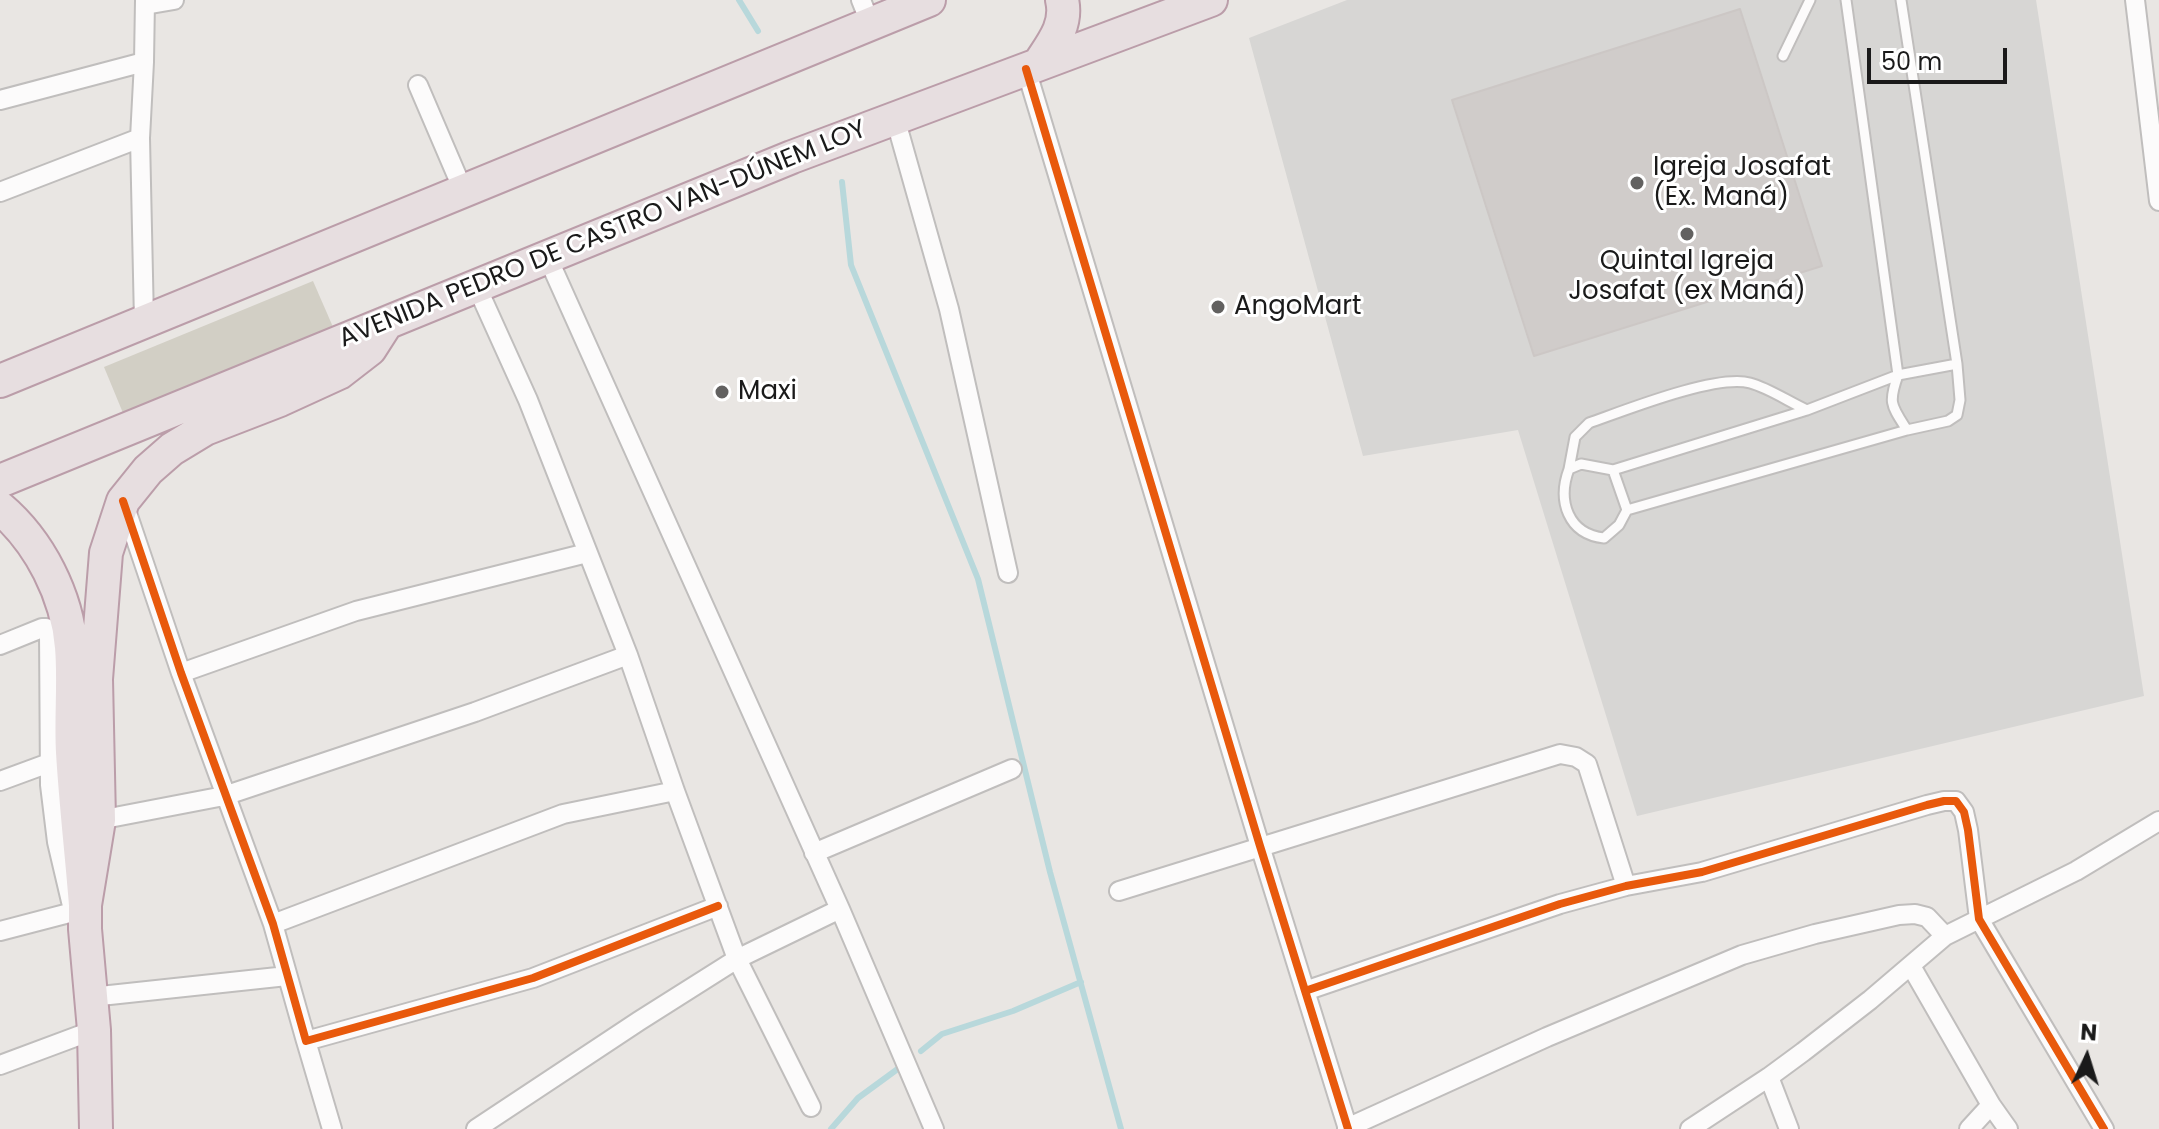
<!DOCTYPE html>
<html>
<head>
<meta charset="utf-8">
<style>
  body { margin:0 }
  #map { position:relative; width:2159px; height:1129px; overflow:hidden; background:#e9e6e3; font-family:Poppins,sans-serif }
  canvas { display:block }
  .north { position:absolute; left:2047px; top:1017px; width:80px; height:80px; -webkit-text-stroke:6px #fff; paint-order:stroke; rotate:4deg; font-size:22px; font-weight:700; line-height:32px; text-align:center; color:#1a1a1a }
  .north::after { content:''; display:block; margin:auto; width:28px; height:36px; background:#1a1a1a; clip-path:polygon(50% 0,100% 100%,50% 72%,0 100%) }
  .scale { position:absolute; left:1867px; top:48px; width:140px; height:36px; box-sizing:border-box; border:4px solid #1a1a1a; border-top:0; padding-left:10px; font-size:24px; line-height:28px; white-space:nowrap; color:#1a1a1a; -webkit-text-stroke:6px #fff; paint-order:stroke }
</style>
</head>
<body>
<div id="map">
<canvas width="2159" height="1129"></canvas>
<div class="north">N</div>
<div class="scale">50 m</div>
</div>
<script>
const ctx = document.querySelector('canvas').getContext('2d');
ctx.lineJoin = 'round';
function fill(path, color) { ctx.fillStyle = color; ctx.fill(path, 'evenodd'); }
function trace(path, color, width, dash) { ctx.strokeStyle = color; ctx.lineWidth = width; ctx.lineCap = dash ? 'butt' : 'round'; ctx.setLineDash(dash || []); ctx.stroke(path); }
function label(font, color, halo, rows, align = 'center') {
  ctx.font = font + ' Poppins,sans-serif'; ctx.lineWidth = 6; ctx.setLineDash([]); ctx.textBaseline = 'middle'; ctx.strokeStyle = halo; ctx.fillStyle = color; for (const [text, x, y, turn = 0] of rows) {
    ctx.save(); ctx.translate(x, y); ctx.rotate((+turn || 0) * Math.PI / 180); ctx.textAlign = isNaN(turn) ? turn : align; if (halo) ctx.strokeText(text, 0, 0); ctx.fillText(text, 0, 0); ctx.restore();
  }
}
const religious = new Path2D(`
  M 1347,0 L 2036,0 L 2144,696 L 1637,816 L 1518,430 L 1363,456 L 1249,38 Z`);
const construction = new Path2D(`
  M 313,281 L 333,327 L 123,413 L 104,367 Z`);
const stream = new Path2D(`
  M 739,0 L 758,31
  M 842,182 L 851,265 L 978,579 L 1050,872 L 1121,1129
  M 921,1051 L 942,1034 L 1013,1011 L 1081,982
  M 831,1129 L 858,1098 L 899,1068`);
const building = new Path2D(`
  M 1740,9 L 1822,266 L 1534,356 L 1452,100 Z`);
const lane = new Path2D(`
  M 1846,0 L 1898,375 C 1888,403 1891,405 1907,430
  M 1901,0 L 1957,364 L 1960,400 L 1957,415 L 1948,421 L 1907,430 L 1627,510 L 1619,525 L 1604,538 C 1568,534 1557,501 1569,469 L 1581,464 L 1613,470 L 1807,410 L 1898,375 L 1957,364
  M 1783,56 L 1810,0
  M 1569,469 L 1575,437 L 1589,423 C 1626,410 1716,374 1750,383 C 1769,388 1789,402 1807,410
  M 1613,470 L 1627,510`);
const street = new Path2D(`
  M 861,0 L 871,25
  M 2135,0 L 2159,201
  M 145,5 L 174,0
  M 1026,69 L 1260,846 L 1348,1129
  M 418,85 L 463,190
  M 0,100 L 144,62
  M 895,118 L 949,309 L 1008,573
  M 0,192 L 140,138
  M 547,256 L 840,909 L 934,1129
  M 476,285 L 528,400 L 628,655 L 675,791 L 737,959 L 811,1107
  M 144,321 L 140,138 L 144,62 L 145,0
  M 124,504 L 181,673 L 273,924 L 306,1041 L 533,978 L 718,906
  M 0,645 L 42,628 L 46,628 L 49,633 L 50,785 L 57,842 L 73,910
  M 181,673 L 356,611 L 587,553
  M 0,781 L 49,763
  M 99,820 L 224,796 L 475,712 L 628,655
  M 814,853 L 1012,769
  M 1119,891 L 1560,754 L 1576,757 L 1587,764 L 1626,886
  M 273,924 L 563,814 L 675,791
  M 0,931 L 73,912
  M 1911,966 L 1991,1105 L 2008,1129
  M 1305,991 L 1560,904 L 1626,886 L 1702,872 L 1927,805 L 1944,801 L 1956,801 L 1964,812 L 1968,830 L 1979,919 L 2104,1129
  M 91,997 L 287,976
  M 306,1041 L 332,1129
  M 0,1065 L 94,1030
  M 1769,1077 L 1789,1129
  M 1347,1128 L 1547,1037 L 1742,955 L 1815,934 L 1899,915 L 1915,914 L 1927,917 L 1945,936
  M 476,1129 L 639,1021 L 737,959 L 840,909
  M 1690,1129 L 1769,1077 L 1803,1052 L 1870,1000 L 1945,936 L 2076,871 L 2159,821
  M 1969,1129 L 1991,1105`);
const highway = new Path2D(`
  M 1039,64 C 1052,44 1068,25 1062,0
  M 0,381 L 929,0
  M 0,481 L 792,157 L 1211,0
  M 0,508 C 40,542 67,596 71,647 C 74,682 70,717 72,752 C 75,803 81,854 85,905 L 85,929 L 94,1030 L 96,1129
  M 85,905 L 99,820 L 96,679 L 106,553 L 123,501 L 148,470 L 172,449 L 205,429 L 280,400 L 339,373 L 370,349 L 386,324`);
const cycleway = new Path2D(`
  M 1026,69 L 1260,846 L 1348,1129
  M 123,501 L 181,673 L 273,924 L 306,1041 L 533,978 L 718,906
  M 1305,991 L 1560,904 L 1626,886 L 1702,872 L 1927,805 L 1944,801 L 1956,801 L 1964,812 L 1968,830 L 1979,919 L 2104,1129`);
const markers = [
  [1637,183,8,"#626160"],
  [1687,234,8,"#626160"],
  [1218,307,8,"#626160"],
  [722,392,8,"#626160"]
];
const poiNames = [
  ["Igreja Josafat",1653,168],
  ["(Ex. Maná)",1653,198],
  ["Quintal Igreja",1687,262,"center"],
  ["Josafat (ex Maná)",1687,292,"center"],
  ["AngoMart",1234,307],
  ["Maxi",738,392]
];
const streetNames = [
  ["AVENIDA PEDRO DE CASTRO VAN-DÚNEM LOY",603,235,-22]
];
fill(religious, '#d7d6d4');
fill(construction, '#d2cfc5');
trace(stream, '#b8d8db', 6);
fill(building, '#d0ccca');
trace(building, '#ccc7c5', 2);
trace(lane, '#c0bebd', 13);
trace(street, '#c0bebd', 22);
trace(highway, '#bb9da9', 36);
trace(lane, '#fcfbfb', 9);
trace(street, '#fcfbfb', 18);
trace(highway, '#e7dee0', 32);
trace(cycleway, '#e8590c', 8);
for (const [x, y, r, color] of markers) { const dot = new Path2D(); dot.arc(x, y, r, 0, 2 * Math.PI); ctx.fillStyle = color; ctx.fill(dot); trace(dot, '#fff', 3); }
label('26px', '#1a1a1a', '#fff', poiNames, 'left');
label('26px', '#1a1a1a', '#fff', streetNames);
</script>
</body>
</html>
